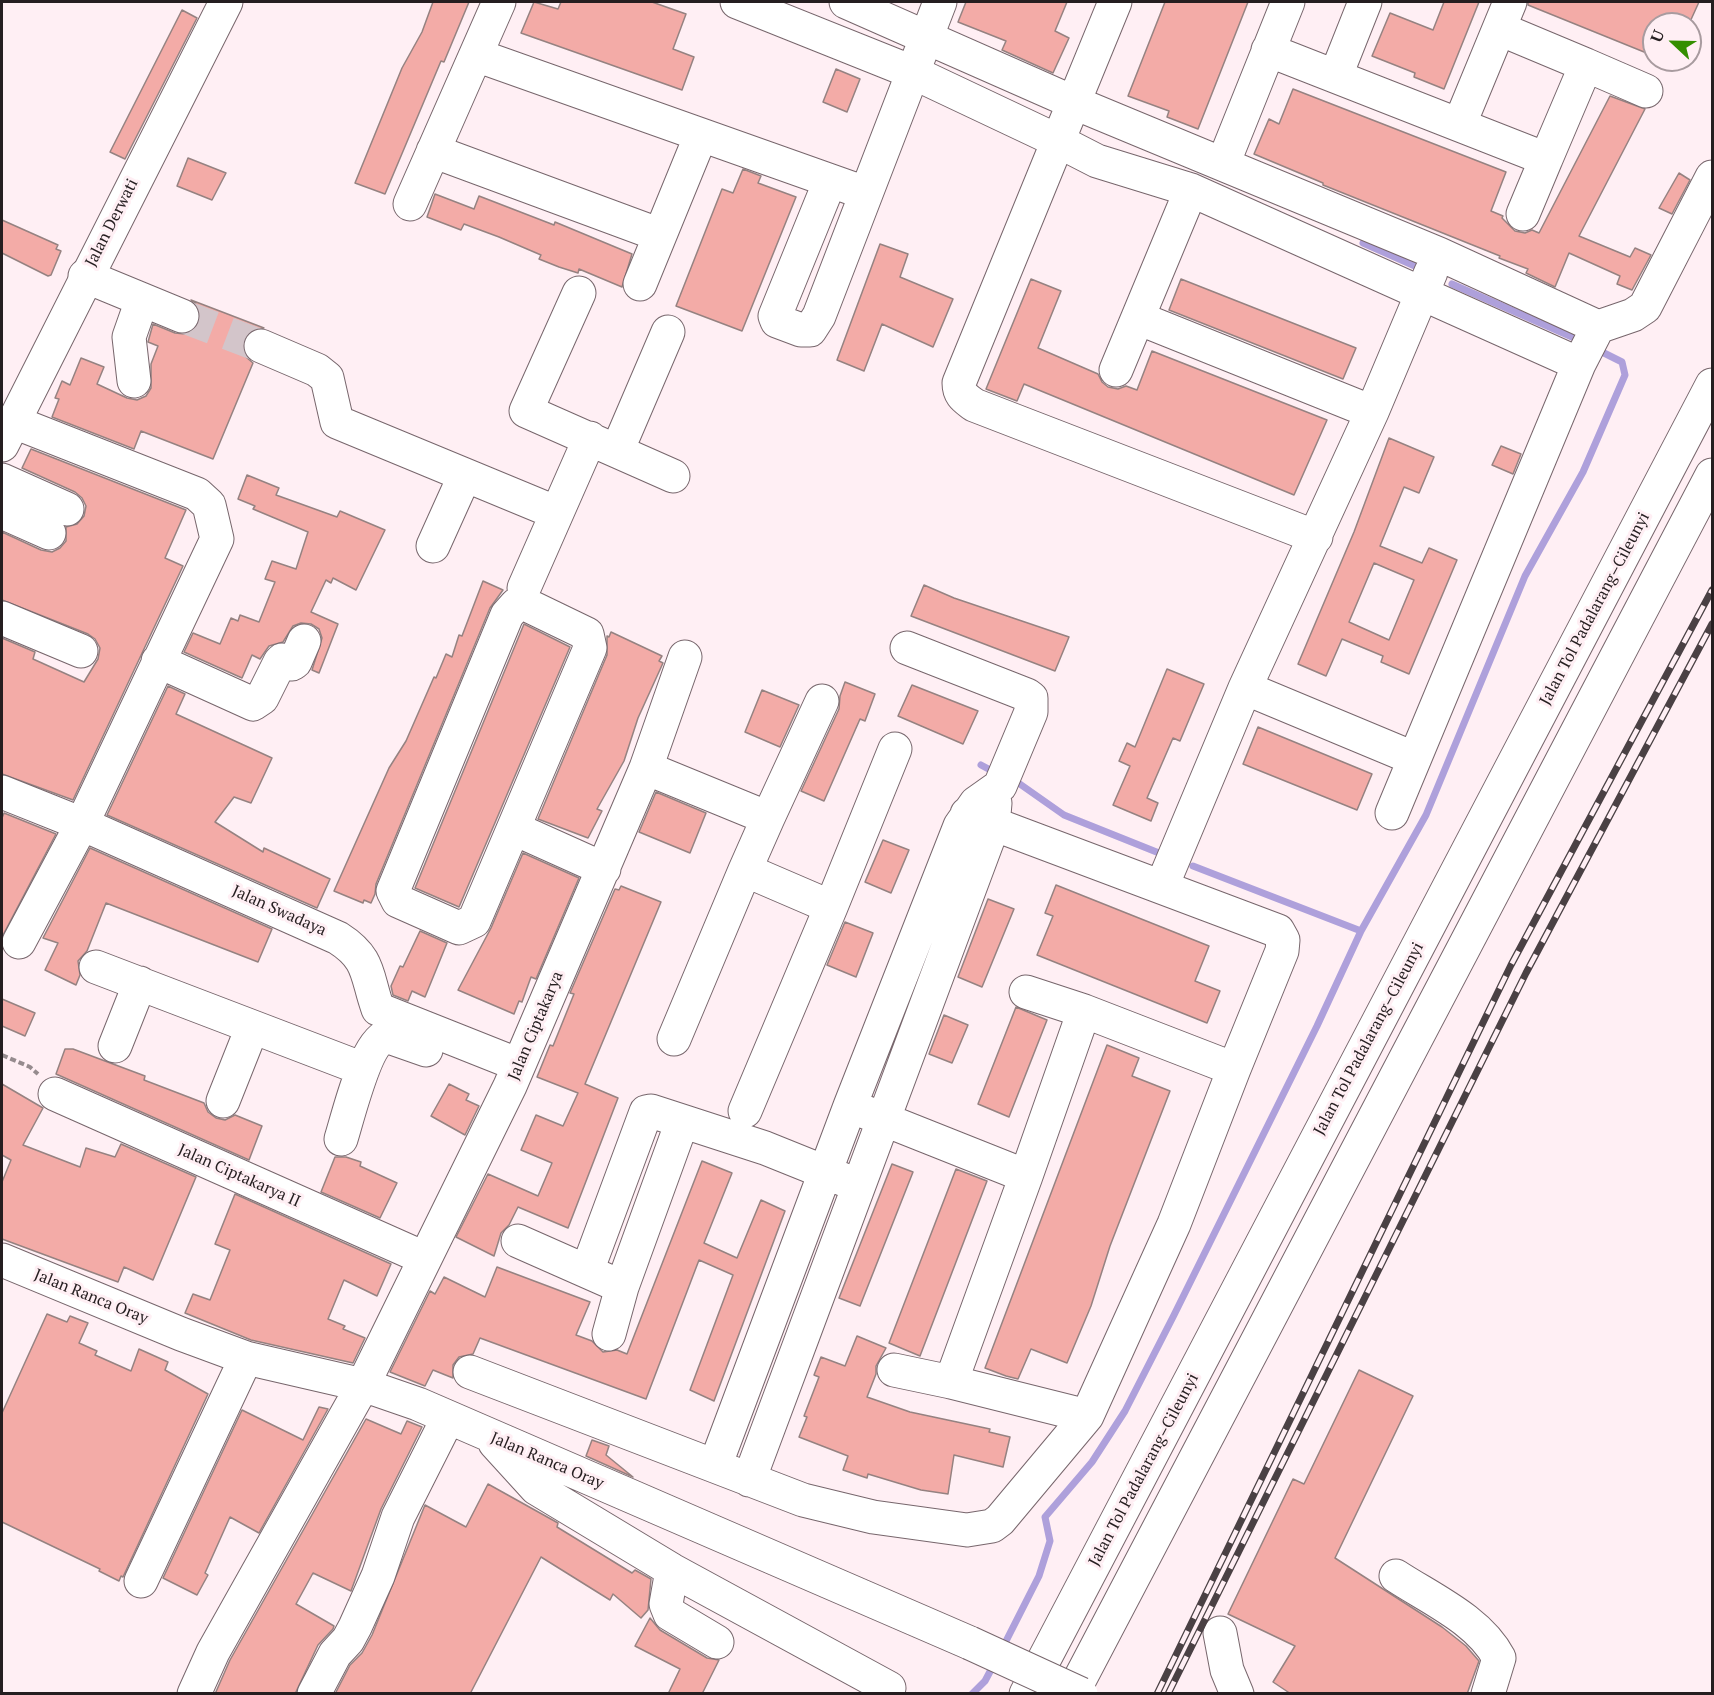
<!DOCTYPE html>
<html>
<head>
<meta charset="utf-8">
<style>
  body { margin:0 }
  #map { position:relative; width:1714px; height:1695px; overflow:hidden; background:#ffeff4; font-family:"PT Serif",serif }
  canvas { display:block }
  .frame { position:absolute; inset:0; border:3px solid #251e20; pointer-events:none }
  .north { position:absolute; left:1642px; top:12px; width:60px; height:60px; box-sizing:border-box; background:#ffeff4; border:2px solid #a89b9f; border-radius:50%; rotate:292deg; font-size:16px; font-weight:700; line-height:24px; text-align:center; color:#251e20 }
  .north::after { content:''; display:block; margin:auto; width:21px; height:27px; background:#348f00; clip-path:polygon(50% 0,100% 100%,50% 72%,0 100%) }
</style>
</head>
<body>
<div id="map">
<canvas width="1714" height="1695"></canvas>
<div class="frame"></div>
<div class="north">U</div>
</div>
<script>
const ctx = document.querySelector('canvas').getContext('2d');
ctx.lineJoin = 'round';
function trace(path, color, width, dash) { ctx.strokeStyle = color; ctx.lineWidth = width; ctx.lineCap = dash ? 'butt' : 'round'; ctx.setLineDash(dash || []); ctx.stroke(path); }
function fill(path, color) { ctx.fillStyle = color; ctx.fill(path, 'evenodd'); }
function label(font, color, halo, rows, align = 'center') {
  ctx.font = font + ' "PT Serif",serif'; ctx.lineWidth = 6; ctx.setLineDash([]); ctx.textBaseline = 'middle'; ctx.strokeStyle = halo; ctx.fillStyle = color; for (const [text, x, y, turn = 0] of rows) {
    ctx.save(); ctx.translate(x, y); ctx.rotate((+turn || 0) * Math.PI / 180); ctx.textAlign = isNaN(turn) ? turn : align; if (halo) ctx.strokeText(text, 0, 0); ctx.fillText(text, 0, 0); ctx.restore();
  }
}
const stream = new Path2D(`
  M 1363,243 L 1417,267
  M 1452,284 L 1572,337
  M 981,765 L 994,772
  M 1017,782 L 1064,815 L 1164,855
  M 1193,866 L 1361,931
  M 1002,1649 L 1039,1576 L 1050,1541 L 1045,1517 L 1092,1462 L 1125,1411 L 1174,1315 L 1317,1026 L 1361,931 L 1426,815 L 1525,576 L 1583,472 L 1625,375 L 1622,362 L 1604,353
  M 972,1694 L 985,1681 L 994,1664`);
const building = new Path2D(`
  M 433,2 L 469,2 L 444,62 L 441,61 L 385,194 L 355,183 L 402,68 L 422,32 Z
  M 534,2 L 558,9 L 561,2 L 652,2 L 686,14 L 673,49 L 694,57 L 682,90 L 521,33 Z
  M 966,2 L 1067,2 L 1055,31 L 1069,38 L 1053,73 L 1002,50 L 1006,41 L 958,22 Z
  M 1165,2 L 1248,2 L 1198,129 L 1167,117 L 1169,111 L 1128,96 Z
  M 1444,2 L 1479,2 L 1444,89 L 1414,77 L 1415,73 L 1372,56 L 1390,13 L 1433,30 Z
  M 1528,2 L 1699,2 L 1689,24 L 1654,24 L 1654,56 L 1528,5 Z
  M 182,10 L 197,18 L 125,159 L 110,152 Z
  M 836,69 L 860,79 L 847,112 L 823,102 Z
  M 1293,89 L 1506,172 L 1491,211 L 1503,216 L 1502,218 L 1515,231 L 1525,233 L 1532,230 L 1539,233 L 1610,96 L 1645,109 L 1579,236 L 1630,257 L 1635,248 L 1651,255 L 1632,290 L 1617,284 L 1620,276 L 1569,253 L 1555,287 L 1526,273 L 1528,269 L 1499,258 L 1500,256 L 1323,185 L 1323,183 L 1254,154 L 1269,119 L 1279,124 Z
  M 188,158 L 226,173 L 212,200 L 177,186 Z
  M 743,169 L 761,176 L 758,183 L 796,197 L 742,331 L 676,306 L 722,189 L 733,193 Z
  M 1679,173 L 1690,180 L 1672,214 L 1659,208 Z
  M 435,194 L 474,209 L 479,196 L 554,225 L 555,222 L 632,254 L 622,287 L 579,269 L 578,273 L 559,267 L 539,259 L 541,255 L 499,237 L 464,224 L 461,230 L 427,217 Z
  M 2,220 L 58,245 L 56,249 L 61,251 L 51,275 L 48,276 L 2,253 Z
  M 880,244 L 908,254 L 900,277 L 953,299 L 933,347 L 882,324 L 864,371 L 837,360 Z
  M 1031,279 L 1061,291 L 1038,348 L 1098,374 L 1102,382 L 1108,387 L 1118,389 L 1126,386 L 1137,390 L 1152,351 L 1327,420 L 1294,495 L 1024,384 L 1017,401 L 986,389 Z
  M 1181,279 L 1356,348 L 1343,379 L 1169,310 Z
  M 191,300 L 264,328 L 250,331 L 244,339 L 243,349 L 246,357 L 253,363 L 213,459 L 141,431 L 134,449 L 52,417 L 59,399 L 55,398 L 62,381 L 70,385 L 81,358 L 104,367 L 97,384 L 127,398 L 137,400 L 146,396 L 151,388 L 151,364 L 158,346 L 148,342 L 153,324 L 175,333 L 185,334 L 193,331 L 199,324 L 201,314 L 197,305 Z
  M 1389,438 L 1434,457 L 1419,493 L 1404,487 L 1380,546 L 1422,563 L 1429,548 L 1457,560 L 1409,674 L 1381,662 L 1383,656 L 1342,639 L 1326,676 L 1298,664 L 1354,532 ZM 1374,563 L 1414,580 L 1389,640 L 1349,622 Z
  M 1501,446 L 1521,454 L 1513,474 L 1492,465 Z
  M 31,449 L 186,510 L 165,558 L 183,566 L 73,800 L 2,774 L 2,638 L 35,652 L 33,659 L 84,682 L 98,659 L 100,648 L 95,639 L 88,634 L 2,600 L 2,532 L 41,550 L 52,552 L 60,548 L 66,541 L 66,527 L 77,524 L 84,516 L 86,506 L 82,498 L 75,492 L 22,468 Z
  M 247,475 L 279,488 L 276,495 L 337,517 L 340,511 L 385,530 L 356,590 L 333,578 L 331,583 L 326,580 L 311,612 L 338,624 L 319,673 L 312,670 L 322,638 L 319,629 L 311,624 L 301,623 L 293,626 L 283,642 L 269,646 L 260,659 L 252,655 L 242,678 L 184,652 L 193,633 L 220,644 L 231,618 L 238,621 L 240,615 L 259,622 L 275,582 L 265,579 L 272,561 L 296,569 L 308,532 L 253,509 L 255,506 L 238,499 Z
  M 483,581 L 503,590 L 490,608 L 376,884 L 375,894 L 371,903 L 364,900 L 363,903 L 334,891 L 389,768 L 406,741 L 434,677 L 436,678 L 446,654 L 452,657 L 459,635 L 462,636 Z
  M 924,585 L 954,598 L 1069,637 L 1055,671 L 911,616 Z
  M 524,624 L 570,647 L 459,907 L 415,888 Z
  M 611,632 L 662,656 L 659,661 L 663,663 L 638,718 L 624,761 L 597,809 L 602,811 L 588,838 L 538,819 L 607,655 L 607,636 L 609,637 Z
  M 1167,669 L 1204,684 L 1180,741 L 1173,738 L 1147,798 L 1158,803 L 1151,821 L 1113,805 L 1130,766 L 1119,761 L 1127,743 L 1135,747 Z
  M 845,682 L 875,694 L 865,721 L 860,719 L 824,801 L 801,791 L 839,709 L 840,696 Z
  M 912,685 L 978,711 L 963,744 L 898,716 Z
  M 168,686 L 185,694 L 176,714 L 272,758 L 251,803 L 234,797 L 215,822 L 263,852 L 264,848 L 330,879 L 317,908 L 107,815 Z
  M 762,690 L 799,705 L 780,747 L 745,732 Z
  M 1258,727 L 1372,774 L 1357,810 L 1243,764 Z
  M 656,792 L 706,813 L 690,853 L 639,832 Z
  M 4,813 L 56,834 L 2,937 L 2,818 Z
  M 883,840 L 909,850 L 891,893 L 865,882 Z
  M 90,848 L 272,929 L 258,962 L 106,903 L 87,951 L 78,961 L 80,975 L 76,985 L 45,970 L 58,943 L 43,938 Z
  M 523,853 L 579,878 L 536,979 L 531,977 L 522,1002 L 519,1001 L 514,1014 L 458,990 L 491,928 Z
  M 1056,885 L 1209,946 L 1195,981 L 1220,991 L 1207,1023 L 1037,955 L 1053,916 L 1045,913 Z
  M 621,886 L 661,902 L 585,1084 L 618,1098 L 568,1228 L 518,1207 L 509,1225 L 501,1233 L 494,1256 L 456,1237 L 488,1174 L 538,1196 L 552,1163 L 521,1150 L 536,1115 L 563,1126 L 578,1093 L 537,1077 L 550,1045 L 553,1046 L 574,994 L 570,993 L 615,889 L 619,890 Z
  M 988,899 L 1014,909 L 982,987 L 958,977 Z
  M 845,922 L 873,933 L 856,977 L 827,965 Z
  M 420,931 L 447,943 L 425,997 L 412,991 L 408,1001 L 393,995 L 391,986 L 400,966 L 403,967 Z
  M 2,999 L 35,1013 L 25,1036 L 2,1026 Z
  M 1016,1007 L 1047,1020 L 1009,1117 L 978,1104 Z
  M 944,1015 L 968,1025 L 952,1063 L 929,1054 Z
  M 1107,1045 L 1139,1058 L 1132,1076 L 1170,1091 L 1110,1246 L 1091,1306 L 1067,1363 L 1031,1349 L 1018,1379 L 1006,1376 L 985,1368 Z
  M 65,1049 L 73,1049 L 145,1076 L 144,1080 L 204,1103 L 208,1112 L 216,1118 L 225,1120 L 235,1115 L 262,1126 L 249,1160 L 56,1074 Z
  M 2,1084 L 43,1108 L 23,1145 L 80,1167 L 86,1148 L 115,1157 L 121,1144 L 196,1177 L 153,1280 L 124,1267 L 118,1282 L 2,1239 L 2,1182 L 11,1160 L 2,1155 Z
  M 449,1084 L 469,1094 L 466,1100 L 479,1106 L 465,1135 L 431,1116 Z
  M 335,1157 L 346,1157 L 361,1162 L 360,1166 L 397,1183 L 380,1218 L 321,1192 Z
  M 702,1161 L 732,1173 L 704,1243 L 737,1258 L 761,1200 L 785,1211 L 714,1401 L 690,1390 L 733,1275 L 699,1260 L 646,1399 L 480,1338 L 473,1354 L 459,1357 L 453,1365 L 453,1378 L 433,1370 L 425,1386 L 390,1372 L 430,1291 L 435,1294 L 444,1277 L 485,1297 L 497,1267 L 590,1302 L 576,1335 L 592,1341 L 603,1352 L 617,1350 L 627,1354 Z
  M 892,1164 L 913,1172 L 860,1306 L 839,1298 Z
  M 956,1169 L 987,1181 L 920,1356 L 889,1343 Z
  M 235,1194 L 391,1264 L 377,1296 L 344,1280 L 328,1319 L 345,1326 L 343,1329 L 365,1338 L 353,1363 L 251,1340 L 185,1313 L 193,1294 L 210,1300 L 230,1250 L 215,1244 Z
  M 47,1314 L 67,1322 L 70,1316 L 88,1323 L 79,1343 L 97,1351 L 95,1355 L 131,1371 L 139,1349 L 168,1362 L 165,1370 L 208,1394 L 123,1577 L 121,1576 L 119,1581 L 99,1571 L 100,1569 L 2,1522 L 2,1413 Z
  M 857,1336 L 886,1348 L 876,1366 L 876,1374 L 867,1397 L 910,1412 L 990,1429 L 989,1432 L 1010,1437 L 1003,1467 L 954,1455 L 948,1494 L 921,1490 L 868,1474 L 867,1478 L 843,1470 L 848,1456 L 799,1437 L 807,1417 L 804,1416 L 819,1377 L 814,1375 L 821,1357 L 845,1366 Z
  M 1359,1370 L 1413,1396 L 1335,1558 L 1442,1627 L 1466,1646 L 1479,1661 L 1467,1694 L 1291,1694 L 1273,1682 L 1295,1646 L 1228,1614 L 1293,1479 L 1304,1484 Z
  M 319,1407 L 328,1409 L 259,1533 L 230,1517 L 205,1573 L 208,1575 L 197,1595 L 163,1578 L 242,1410 L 303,1440 Z
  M 366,1419 L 401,1434 L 407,1421 L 422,1427 L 381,1509 L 351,1591 L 313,1573 L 296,1604 L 334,1626 L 333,1629 L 318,1645 L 295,1694 L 215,1694 L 230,1660 Z
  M 592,1440 L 609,1446 L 606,1455 L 633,1477 L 586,1456 Z
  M 488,1484 L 558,1523 L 557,1527 L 632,1573 L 635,1570 L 651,1579 L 648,1610 L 641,1618 L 613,1594 L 610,1600 L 541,1557 L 470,1694 L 335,1694 L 350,1665 L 362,1653 L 372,1635 L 425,1505 L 466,1527 Z
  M 650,1618 L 660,1630 L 707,1658 L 719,1660 L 702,1694 L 668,1694 L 680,1669 L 635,1646 Z`);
const minorTunnel = new Path2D(`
  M 182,316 L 261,346`);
const path = new Path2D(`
  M 2,1055 L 30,1067 L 38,1074`);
const minor = new Path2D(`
  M 737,2 L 912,72 L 1058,141 L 959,383 C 959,395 965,398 974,405 L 1316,537
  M 846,2 L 1075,103 L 1439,254 L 1598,327
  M 1115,2 L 1058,141 L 1097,161 L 1191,190 L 1579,364
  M 1500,29 L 1586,65 L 1546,159
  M 1268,50 L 1546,159 L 1523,214
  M 476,55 L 851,188
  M 1586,65 L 1646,91
  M 1336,75 L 1365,2
  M 1460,123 L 1510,2
  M 433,151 L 660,235
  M 1223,164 L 1288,2
  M 830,181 L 775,316 L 777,321 L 801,330 L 810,330 L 819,316 L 940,2
  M 410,204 L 499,2
  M 85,276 L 182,316
  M 640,284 L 701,135
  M 579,293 L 526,411 L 673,476
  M 1138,318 L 1372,412
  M 261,346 L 317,370 L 327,378 L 337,422 L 557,513
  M 1116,370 L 1191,190
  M 134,381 L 129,337 L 142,300
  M 14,422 L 197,494 L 209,505 L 217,539 L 82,824 L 19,942
  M 617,451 L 668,332
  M 2,480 L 67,509
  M 2,512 L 49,533
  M 433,546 L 465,475
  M 524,588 L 590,438
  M 516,605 L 527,605 L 587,634 L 590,648 L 474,921 L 459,928 L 398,901 L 393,891 L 507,615 Z
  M 2,618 L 81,651
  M 158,661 L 253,704 L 262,698 L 280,662 L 282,660 L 292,664 L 295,662 L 304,641
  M 1245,688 L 1413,758
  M 646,768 L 768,818 L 822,701
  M 2,792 L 82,824 L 338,938 C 371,959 366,976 378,1009 L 519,1065
  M 1392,813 L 1579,364 L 1598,327 L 1633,315 L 1645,307 L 1712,177
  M 768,818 L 745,870 L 831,907 L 895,749
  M 515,829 L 604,869
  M 1162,886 L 1245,688 L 1372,412 L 1431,272
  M 96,967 L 363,1069
  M 1026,992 L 1084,1011
  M 674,1039 L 745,870
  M 115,1046 L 140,983
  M 55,1094 L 424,1258
  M 223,1101 L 252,1028
  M 850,1106 L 1026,1176 L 1084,1011 L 1234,1069 L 1282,951 L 1283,940 L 1278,931 L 967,814
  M 745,1111 L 831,907
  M 341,1139 C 348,1117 365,1044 386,1036 L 426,1050
  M 1026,1176 L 951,1382 L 1087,1416
  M 518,1241 L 622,1287 L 682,1122
  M 2,1260 L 181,1334 L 246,1358 L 363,1385 L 418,1404 L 970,1643
  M 587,1271 L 646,1112 L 651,1111 L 765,1148 L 847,1181
  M 609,1334 L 622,1287
  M 894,1370 L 951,1382
  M 470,1372 L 803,1500 L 873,1517 L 967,1530 L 992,1526 L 1000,1520 L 1087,1416 L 1174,1224 L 1234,1069
  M 495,1443 L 536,1488 L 672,1570 L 889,1688
  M 715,1466 L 850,1106 L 960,826 L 976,803 L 1000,786 L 1031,712 L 1031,698 L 1027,695 L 907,648
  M 749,1480 C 830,1262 913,1045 993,826 L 995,803
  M 672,1570 L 666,1604 L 670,1614 L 717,1642
  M 1396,1576 C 1431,1599 1479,1620 1499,1658 L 1488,1694
  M 141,1581 L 246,1358
  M 1220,1633 L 1227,1670 L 1237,1694
  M 194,1694 L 213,1652 L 363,1385 L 510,1086 L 646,768 L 685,657
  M 314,1694 L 335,1654 L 348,1640 L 355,1627 L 378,1576 L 398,1517 L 448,1418`);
const major = new Path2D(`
  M 2,445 L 226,2`);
const highway = new Path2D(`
  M 1026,1694 L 1712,385
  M 1072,1694 L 1712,475`);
const rail = new Path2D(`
  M 1157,1694 L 1511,965 L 1712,590
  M 1168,1694 L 1526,973 L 1712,624`);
const minorBridge = new Path2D(`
  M 970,1643 L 1081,1694`);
const streetNames = [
  ["Jalan Derwati",112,223,-63],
  ["Jalan Tol Padalarang–Cileunyi",1595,609,-62],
  ["Jalan Swadaya",279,911,24],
  ["Jalan Ciptakarya",536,1026,-67],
  ["Jalan Tol Padalarang–Cileunyi",1369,1039,-62],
  ["Jalan Ciptakarya II",239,1176,24],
  ["Jalan Ranca Oray",91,1297,22],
  ["Jalan Ranca Oray",547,1461,23],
  ["Jalan Tol Padalarang–Cileunyi",1144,1470,-62]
];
trace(stream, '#aea0db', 7);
fill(building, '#f3aba7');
trace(building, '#958281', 1.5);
trace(minorTunnel, '#d3c5ca', 33, [33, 16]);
trace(minor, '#77666c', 35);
trace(major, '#77666c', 35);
trace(highway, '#77666c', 35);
trace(path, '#968b8e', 4, [6, 3]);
trace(minor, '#fff', 33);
trace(major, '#fff', 33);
trace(highway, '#fff', 33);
trace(rail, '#4a4144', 7);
trace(rail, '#ffeff4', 4.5, [14]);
trace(minorBridge, '#77666c', 35, []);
trace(minorBridge, '#fff', 33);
label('16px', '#251e20', '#ffeff4', streetNames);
</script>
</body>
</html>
